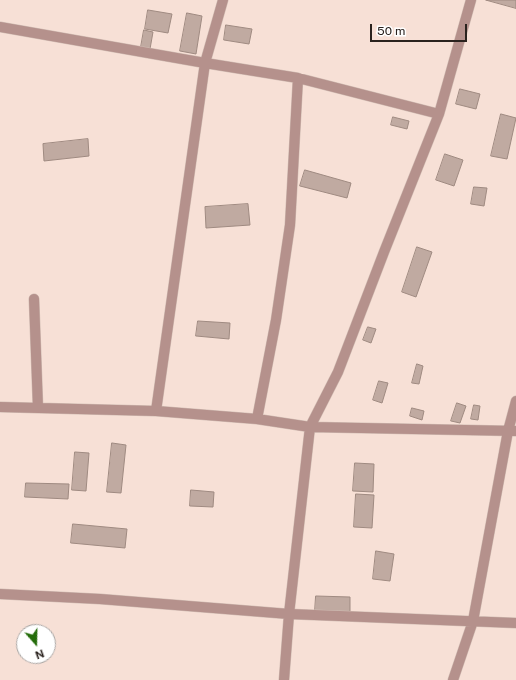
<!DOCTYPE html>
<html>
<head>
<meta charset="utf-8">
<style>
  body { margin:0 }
  #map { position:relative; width:516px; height:680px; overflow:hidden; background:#f7e0d6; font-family:"Public Sans",sans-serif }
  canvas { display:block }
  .north { position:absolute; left:16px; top:624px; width:40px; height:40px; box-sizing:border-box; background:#fff; border:1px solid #aaa7a5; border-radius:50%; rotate:160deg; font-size:11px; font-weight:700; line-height:16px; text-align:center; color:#2a221e }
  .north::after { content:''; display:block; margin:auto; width:14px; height:18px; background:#246c0a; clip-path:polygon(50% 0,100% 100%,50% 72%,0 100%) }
  .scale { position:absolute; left:370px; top:24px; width:97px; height:18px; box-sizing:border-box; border:2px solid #2a221e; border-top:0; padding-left:5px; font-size:12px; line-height:14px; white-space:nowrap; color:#2a221e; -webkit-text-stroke:3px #fff; paint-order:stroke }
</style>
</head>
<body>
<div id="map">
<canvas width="516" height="680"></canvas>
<div class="north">N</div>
<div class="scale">50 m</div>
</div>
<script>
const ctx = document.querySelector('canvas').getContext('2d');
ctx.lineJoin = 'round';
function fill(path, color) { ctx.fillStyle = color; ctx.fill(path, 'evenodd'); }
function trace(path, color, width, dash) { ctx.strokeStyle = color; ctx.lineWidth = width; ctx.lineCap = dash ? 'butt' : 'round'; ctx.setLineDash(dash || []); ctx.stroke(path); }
const building = new Path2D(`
  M 486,0 L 516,0 L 516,8 Z
  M 148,10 L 172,14 L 168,33 L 145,29 Z
  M 187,13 L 202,16 L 196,54 L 180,51 Z
  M 226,25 L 252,29 L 249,44 L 224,40 Z
  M 144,30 L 153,32 L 150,49 L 141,47 Z
  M 460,89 L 480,94 L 476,109 L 456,104 Z
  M 501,114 L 516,118 L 507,159 L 491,156 Z
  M 393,117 L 409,121 L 407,129 L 391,125 Z
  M 88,139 L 89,156 L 44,161 L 43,144 Z
  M 445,154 L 463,160 L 454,186 L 436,180 Z
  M 305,170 L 351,183 L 347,198 L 300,186 Z
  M 474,187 L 487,188 L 484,206 L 471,204 Z
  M 248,204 L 250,225 L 206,228 L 205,207 Z
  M 417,247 L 432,252 L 416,297 L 402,292 Z
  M 198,321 L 230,323 L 229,339 L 196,336 Z
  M 368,327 L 376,329 L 371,343 L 363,340 Z
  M 417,364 L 423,366 L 419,384 L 412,383 Z
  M 379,381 L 388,383 L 382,403 L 373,400 Z
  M 457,403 L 466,406 L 460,423 L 451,421 Z
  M 474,405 L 480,406 L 478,420 L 471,419 Z
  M 412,408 L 424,411 L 422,420 L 410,416 Z
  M 112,443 L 126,445 L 121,493 L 107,492 Z
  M 75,452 L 89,453 L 86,491 L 72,490 Z
  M 355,463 L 374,464 L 373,492 L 353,491 Z
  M 26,483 L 69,484 L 68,499 L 25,497 Z
  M 191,490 L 214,492 L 213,507 L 190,506 Z
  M 356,494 L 374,495 L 372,528 L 354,527 Z
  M 73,524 L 127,529 L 125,548 L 71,543 Z
  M 376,551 L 394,554 L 390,581 L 373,579 Z
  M 316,596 L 350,597 L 350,613 L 315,611 Z`);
const minor = new Path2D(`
  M 0,27 L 205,63 L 298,78 L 439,114
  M 34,299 L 38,408
  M 0,407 L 156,411 L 257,419 L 310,427 L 516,431
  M 156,411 L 205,63 L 223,0
  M 257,419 L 276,320 L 290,225 L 298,78
  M 0,594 L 100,599 L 289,614 L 516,623
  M 284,680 L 289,614 L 310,427 L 338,372 L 384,252 L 439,114 L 471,0
  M 453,680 L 473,621 L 508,431 L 516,401`);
fill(building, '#c0aaa1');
trace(building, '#9f8a81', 1);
trace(minor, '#d2beb5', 11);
trace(minor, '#b5918c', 10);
</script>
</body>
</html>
